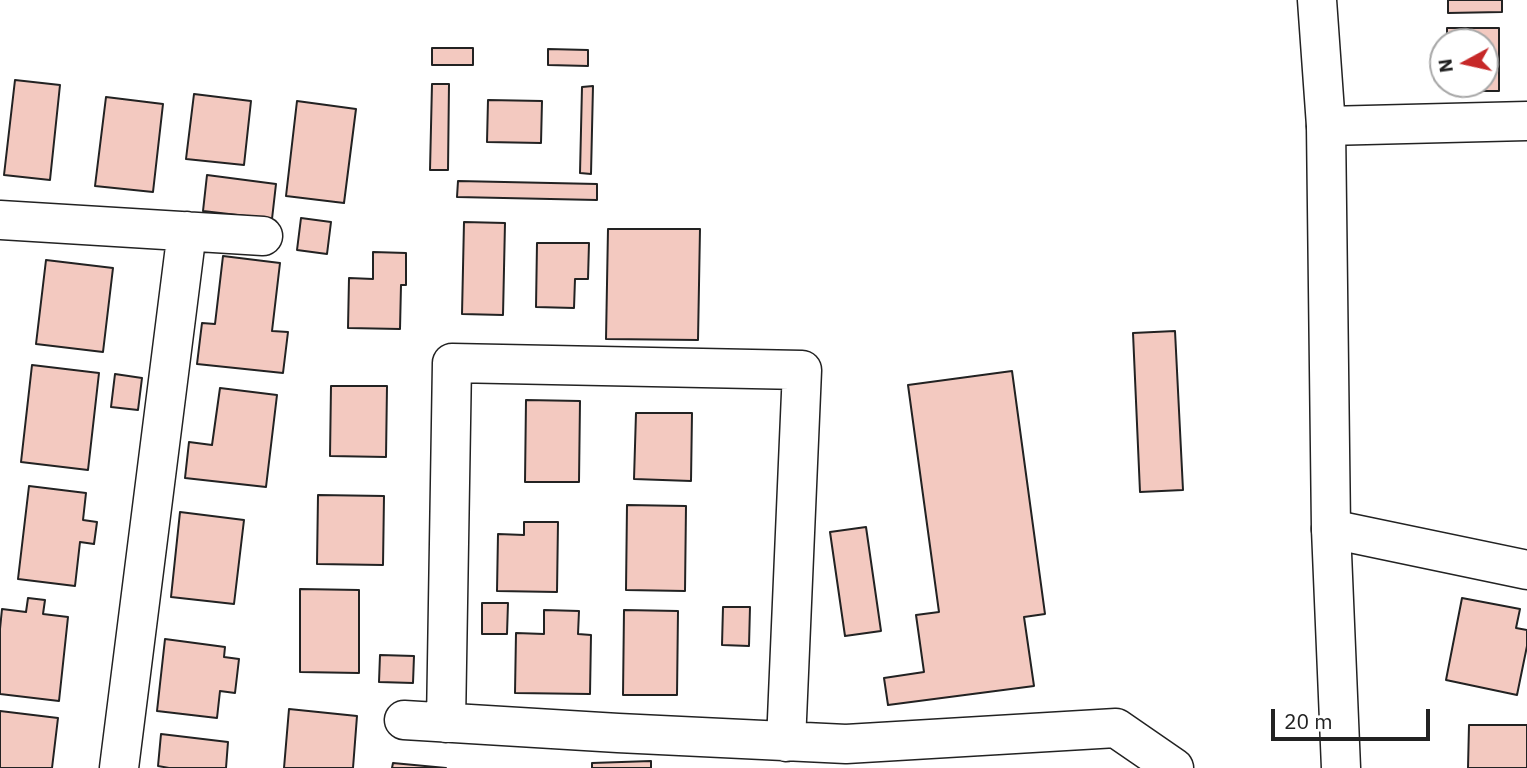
<!DOCTYPE html>
<html>
<head>
<meta charset="utf-8">
<style>
  body { margin:0 }
  #map { position:relative; width:1527px; height:768px; overflow:hidden; background:#fff; font-family:"IBM Plex Sans",sans-serif }
  canvas { display:block }
  .north { position:absolute; left:1429px; top:28px; width:70px; height:70px; box-sizing:border-box; background:#fff; border:2px solid #a7a7a7; border-radius:50%; rotate:262deg; font-size:19px; font-weight:700; line-height:28px; text-align:center; color:#222 }
  .north::after { content:''; display:block; margin:auto; width:24px; height:32px; background:#c62828; clip-path:polygon(50% 0,100% 100%,50% 72%,0 100%) }
  .scale { position:absolute; left:1271px; top:709px; width:159px; height:32px; box-sizing:border-box; border:4px solid #222; border-top:0; padding-left:9px; font-size:21px; line-height:24px; white-space:nowrap; color:#222; -webkit-text-stroke:5px #fff; paint-order:stroke }
</style>
</head>
<body>
<div id="map">
<canvas width="1527" height="768"></canvas>
<div class="north">N</div>
<div class="scale">20 m</div>
</div>
<script>
const ctx = document.querySelector('canvas').getContext('2d');
ctx.lineJoin = 'round';
function fill(path, color) { ctx.fillStyle = color; ctx.fill(path, 'evenodd'); }
function trace(path, color, width, dash) { ctx.strokeStyle = color; ctx.lineWidth = width; ctx.lineCap = dash ? 'butt' : 'round'; ctx.setLineDash(dash || []); ctx.stroke(path); }
const building = new Path2D(`
  M 1448,0 L 1502,0 L 1502,12 L 1448,13 Z
  M 1447,28 L 1499,28 L 1499,91 L 1447,91 L 1447,84 L 1485,84 L 1485,42 L 1447,42 Z
  M 432,48 L 473,48 L 473,65 L 432,65 Z
  M 548,49 L 588,50 L 588,66 L 548,65 Z
  M 15,80 L 60,85 L 50,180 L 4,175 Z
  M 432,84 L 449,84 L 448,170 L 430,170 Z
  M 593,86 L 591,174 L 580,173 L 582,87 Z
  M 194,94 L 251,101 L 244,165 L 186,159 Z
  M 106,97 L 163,104 L 153,192 L 95,186 Z
  M 488,100 L 542,101 L 541,143 L 487,142 Z
  M 297,101 L 356,109 L 344,203 L 286,196 Z
  M 207,175 L 276,184 L 272,219 L 203,211 Z
  M 458,181 L 597,184 L 597,200 L 457,197 Z
  M 301,218 L 331,222 L 327,254 L 297,250 Z
  M 464,222 L 505,223 L 503,315 L 462,314 Z
  M 608,229 L 700,229 L 698,340 L 606,339 Z
  M 537,243 L 589,243 L 588,279 L 575,279 L 574,308 L 536,307 Z
  M 373,252 L 406,253 L 406,285 L 401,285 L 400,329 L 348,328 L 349,278 L 373,279 Z
  M 223,256 L 280,263 L 272,331 L 288,332 L 283,373 L 197,364 L 202,323 L 215,324 Z
  M 46,260 L 113,268 L 103,352 L 36,344 Z
  M 1175,331 L 1183,490 L 1140,492 L 1133,333 Z
  M 32,365 L 99,373 L 88,470 L 21,462 Z
  M 1012,371 L 1045,614 L 1024,617 L 1034,686 L 888,705 L 884,678 L 924,672 L 916,615 L 939,612 L 908,385 Z
  M 115,374 L 142,378 L 138,410 L 111,407 Z
  M 331,386 L 387,386 L 386,457 L 330,456 Z
  M 220,388 L 277,395 L 266,487 L 185,478 L 189,442 L 212,445 Z
  M 526,400 L 580,401 L 579,482 L 525,482 Z
  M 636,413 L 692,413 L 691,481 L 634,479 Z
  M 29,486 L 86,493 L 83,520 L 97,522 L 94,544 L 80,542 L 75,586 L 18,579 Z
  M 318,495 L 384,496 L 383,565 L 317,564 Z
  M 627,505 L 686,506 L 685,591 L 626,590 Z
  M 180,512 L 244,520 L 234,604 L 171,597 Z
  M 524,522 L 558,522 L 557,592 L 497,591 L 498,534 L 524,535 Z
  M 866,527 L 881,631 L 845,636 L 830,532 Z
  M 300,589 L 359,590 L 359,673 L 300,672 Z
  M 28,598 L 45,600 L 43,614 L 68,617 L 59,701 L 0,694 L 0,629 L 2,609 L 26,612 Z
  M 1462,598 L 1520,609 L 1516,628 L 1527,630 L 1527,646 L 1517,695 L 1446,680 Z
  M 482,603 L 508,603 L 507,634 L 482,634 Z
  M 723,607 L 750,607 L 749,646 L 722,645 Z
  M 544,610 L 579,611 L 578,634 L 591,635 L 590,694 L 515,693 L 516,633 L 544,634 Z
  M 624,610 L 678,611 L 677,695 L 623,695 Z
  M 165,639 L 225,647 L 224,657 L 239,659 L 235,693 L 220,691 L 217,718 L 157,711 Z
  M 380,655 L 414,656 L 413,683 L 379,682 Z
  M 289,709 L 357,716 L 353,768 L 284,768 Z
  M 0,711 L 58,718 L 52,768 L 0,768 Z
  M 1469,725 L 1527,725 L 1527,768 L 1468,768 Z
  M 161,734 L 228,742 L 226,768 L 169,768 L 158,766 Z
  M 651,761 L 651,768 L 592,768 L 592,763 Z
  M 393,763 L 446,768 L 392,768 Z`);
const street = new Path2D(`
  M 1326,126 L 1527,121
  M 0,220 L 263,236
  M 1331,529 L 1527,570
  M 404,720 L 618,733 L 846,744 L 1116,728 L 1174,768
  M 446,723 L 452,363 L 802,370 L 786,742
  M 119,768 L 187,231`);
const secondary = new Path2D(`
  M 1317,0 L 1326,126 L 1331,529 L 1341,768`);
fill(building, '#f3c9c0');
trace(building, '#222', 2);
trace(street, '#222', 41);
trace(secondary, '#222', 41);
trace(street, '#fff', 38);
trace(secondary, '#fff', 38);
</script>
</body>
</html>
